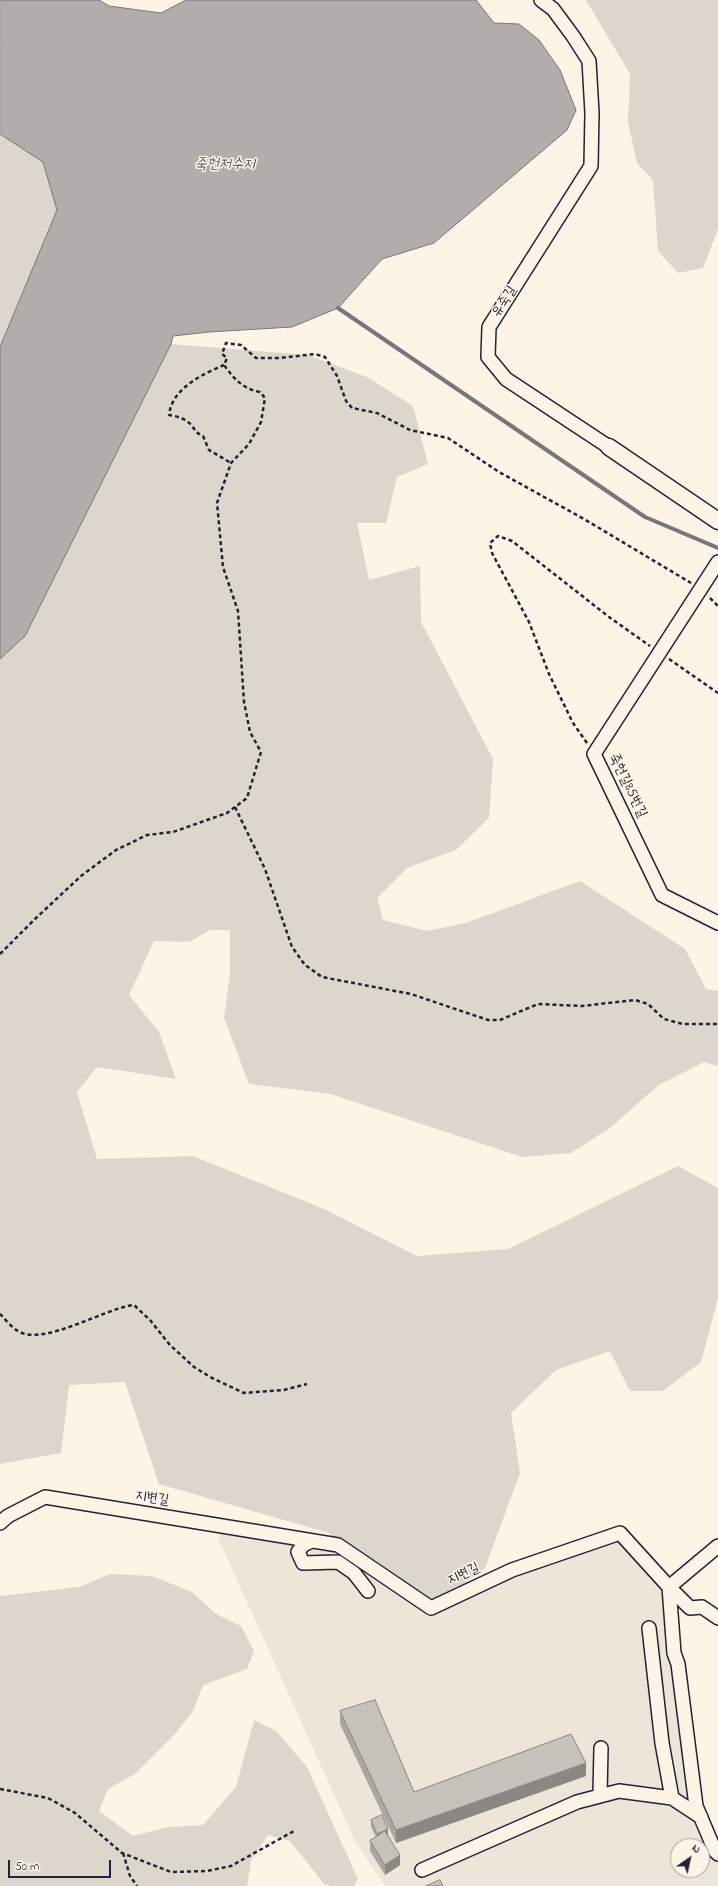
<!DOCTYPE html>
<html>
<head>
<meta charset="utf-8">
<style>
  body { margin:0 }
  #map { position:relative; width:718px; height:1886px; overflow:hidden; background:#fcf5e5; font-family:"Indie Flower",sans-serif }
  canvas { display:block }
  .north { position:absolute; left:670px; top:1838px; width:40px; height:40px; box-sizing:border-box; background:#fcf5e5; border:1px solid #a5a1a1; border-radius:50%; rotate:34deg; font-size:11px; font-weight:700; line-height:16px; text-align:center; color:#22223b }
  .north::after { content:''; display:block; margin:auto; width:14px; height:18px; background:#22223b; clip-path:polygon(50% 0,100% 100%,50% 72%,0 100%) }
  .scale { position:absolute; left:8px; top:1860px; width:103px; height:18px; box-sizing:border-box; border:2px solid #22223b; border-top:0; padding-left:5px; font-size:12px; line-height:14px; white-space:nowrap; color:#22223b; -webkit-text-stroke:3px #fcf5e5; paint-order:stroke }
</style>
</head>
<body>
<div id="map">
<canvas width="718" height="1886"></canvas>
<div class="north">N</div>
<div class="scale">50 m</div>
</div>
<script>
const ctx = document.querySelector('canvas').getContext('2d');
ctx.lineJoin = 'round';
function fill(path, color) { ctx.fillStyle = color; ctx.fill(path, 'evenodd'); }
function trace(path, color, width, dash) { ctx.strokeStyle = color; ctx.lineWidth = width; ctx.lineCap = dash ? 'butt' : 'round'; ctx.setLineDash(dash || []); ctx.stroke(path); }
function label(font, color, halo, rows, align = 'center') {
  ctx.font = font + ' "Indie Flower","Poor Story",sans-serif'; ctx.lineWidth = 3; ctx.setLineDash([]); ctx.textBaseline = 'middle'; ctx.strokeStyle = halo; ctx.fillStyle = color; for (const [text, x, y, turn = 0] of rows) {
    ctx.save(); ctx.translate(x, y); ctx.rotate((+turn || 0) * Math.PI / 180); ctx.textAlign = isNaN(turn) ? turn : align; if (halo) ctx.strokeText(text, 0, 0); ctx.fillText(text, 0, 0); ctx.restore();
  }
}
const built = new Path2D(`
  M 223,1527 L 338,1545 L 431,1608 L 620,1533 L 669,1587 L 696,1806 L 718,1854 L 718,1886 L 385,1886 L 355,1841 L 218,1538 ZM 678,1846 L 702,1846 L 702,1870 L 678,1870 Z`);
const green = new Path2D(`
  M 586,0 L 718,0 L 718,229 L 703,268 L 678,273 L 658,251 L 653,180 L 637,163 L 628,122 L 630,74 Z
  M 0,134 L 43,161 L 62,227 L 0,349 Z
  M 171,344 L 308,355 L 367,377 L 413,406 L 428,464 L 397,477 L 386,523 L 357,523 L 369,580 L 420,566 L 421,622 L 493,759 L 489,818 L 456,850 L 407,868 L 377,898 L 383,920 L 427,931 L 466,923 L 580,881 L 685,949 L 706,989 L 718,991 L 718,1066 L 704,1062 L 659,1085 L 611,1127 L 571,1153 L 522,1157 L 331,1094 L 249,1084 L 224,1018 L 230,975 L 230,930 L 210,930 L 189,942 L 154,941 L 129,995 L 159,1032 L 176,1079 L 97,1067 L 77,1092 L 97,1159 L 193,1156 L 324,1209 L 417,1256 L 508,1249 L 678,1166 L 718,1188 L 718,1298 L 701,1362 L 663,1391 L 630,1391 L 610,1351 L 556,1370 L 511,1413 L 520,1473 L 485,1568 L 431,1608 L 329,1533 L 159,1484 L 125,1382 L 69,1385 L 61,1453 L 0,1464 L 0,659 L 25,636 Z
  M 110,1574 L 152,1576 L 192,1592 L 216,1614 L 241,1626 L 254,1651 L 247,1669 L 203,1685 L 192,1713 L 174,1735 L 135,1774 L 108,1789 L 99,1811 L 133,1836 L 169,1827 L 203,1825 L 236,1787 L 254,1720 L 276,1731 L 307,1767 L 358,1879 L 354,1886 L 332,1886 L 324,1884 L 290,1841 L 268,1835 L 251,1860 L 247,1886 L 0,1886 L 0,1596 L 79,1587 Z`);
const water = new Path2D(`
  M 0,0 L 99,0 L 109,6 L 161,13 L 186,0 L 476,0 L 494,23 L 519,24 L 539,40 L 560,70 L 576,110 L 567,130 L 434,243 L 382,259 L 338,308 L 292,327 L 209,332 L 173,336 L 171,344 L 25,636 L 0,659 L 0,347 L 57,210 L 43,162 L 0,134 Z`);
const stream = new Path2D(`
  M 338,308 L 645,517 L 718,548`);
const path = new Path2D(`
  M 224,365 C 203,374 172,388 169,415 C 177,416 187,419 192,426 C 196,431 196,433 203,436 L 209,450 L 231,463
  M 710,598 L 718,606
  M 669,659 L 718,693
  M 587,743 L 573,723 L 549,674 L 529,622 L 492,553 L 490,543 L 498,536 L 512,541 L 609,617 L 650,646
  M 235,807 L 265,869 L 292,947 L 305,965 L 322,977 L 411,994 L 488,1020 L 500,1020 L 538,1004 L 582,1006 L 635,1000 L 648,1004 L 664,1019 L 683,1024 L 718,1024
  M 0,954 L 36,918 L 81,876 L 116,850 L 147,835 L 173,832 L 227,813 L 247,798 L 261,752 L 250,732 L 244,702 L 238,611 L 223,567 L 217,503 L 231,463 L 249,444 L 261,422 L 265,398 L 260,392 C 243,389 234,379 224,365 L 227,358 L 222,354 L 226,343 L 241,345 L 256,358 L 279,358 L 315,354 L 325,357 L 337,376 L 346,401 L 352,408 L 377,413 L 410,430 L 448,438 L 499,472 L 584,519 L 691,583
  M 0,1314 C 5,1319 11,1327 18,1331 C 43,1347 105,1308 134,1305 L 150,1320 L 169,1344 L 194,1367 L 212,1378 L 244,1393 L 284,1390 L 307,1384
  M 0,1789 L 48,1798 L 75,1813 L 122,1853 L 171,1872 L 207,1871 L 231,1866 L 294,1831
  M 123,1853 L 130,1876 L 137,1886`);
const minor = new Path2D(`
  M 541,0 L 553,9 L 573,36 L 589,61 L 592,113 L 591,166 L 489,327 L 488,357 L 506,379 L 609,447
  M 718,562 L 594,754 L 662,895 L 718,923
  M 0,1523 L 8,1516 L 45,1497 L 338,1545 L 431,1608 L 512,1570 L 620,1533 L 669,1587 L 674,1653 L 678,1664 L 696,1806 L 715,1851 L 718,1854
  M 312,1541 L 303,1545 L 298,1552 L 303,1563 L 338,1562 L 354,1573 L 368,1591
  M 718,1546 L 669,1587 L 690,1608 L 702,1607 L 718,1618
  M 649,1628 L 662,1743 L 672,1798
  M 600,1795 L 601,1748
  M 422,1870 L 577,1802 L 619,1791 L 672,1798 L 701,1817`);
const tertiary = new Path2D(`
  M 609,447 L 718,521`);
const wall = new Path2D(`
  M 340,1711 L 414,1792 L 586,1776 L 396,1843 L 340,1724 Z
  M 371,1820 L 388,1836 L 400,1865 L 385,1875 L 370,1851 L 370,1841 L 376,1837 L 371,1827 Z`);
const shadedWall = new Path2D(`
  M 586,1763 L 586,1776 L 396,1843 L 396,1830 Z
  M 388,1829 L 388,1836 L 377,1841 L 377,1834 Z
  M 400,1855 L 400,1865 L 385,1875 L 385,1865 Z`);
const building = new Path2D(`
  M 375,1700 L 414,1792 L 571,1734 L 586,1763 L 396,1830 L 340,1711 Z
  M 382,1815 L 388,1829 L 377,1834 L 371,1820 Z
  M 385,1831 L 400,1855 L 385,1865 L 370,1841 Z
  M 440,1880 L 443,1886 L 426,1886 Z`);
const streetNames = [
  ["유죽길",505,302,-58],
  ["죽헌길85번길",627,786,64],
  ["지변길",152,1499,9],
  ["지변길",464,1575,-25]
];
const waterNames = [
  ["죽헌저수지",225,166]
];
fill(built, '#ece5d8');
fill(green, '#dcd6cc');
fill(water, '#b2adab');
trace(water, '#78757e', 1);
trace(stream, '#78757e', 4);
trace(minor, '#22223b', 16);
trace(tertiary, '#22223b', 19);
trace(path, '#22223b', 2.5, [4, 3]);
trace(minor, '#fcf5e5', 13);
trace(tertiary, '#fcf5e5', 16);
fill(wall, '#aaa6a1');
fill(shadedWall, '#8b8783');
fill(building, '#c6c1bb');
trace(building, '#8b8783', 1);
label('14px', '#22223b', '#fcf5e5', streetNames);
label('italic 15px', '#545362', '#fcf5e5', waterNames);
</script>
</body>
</html>
